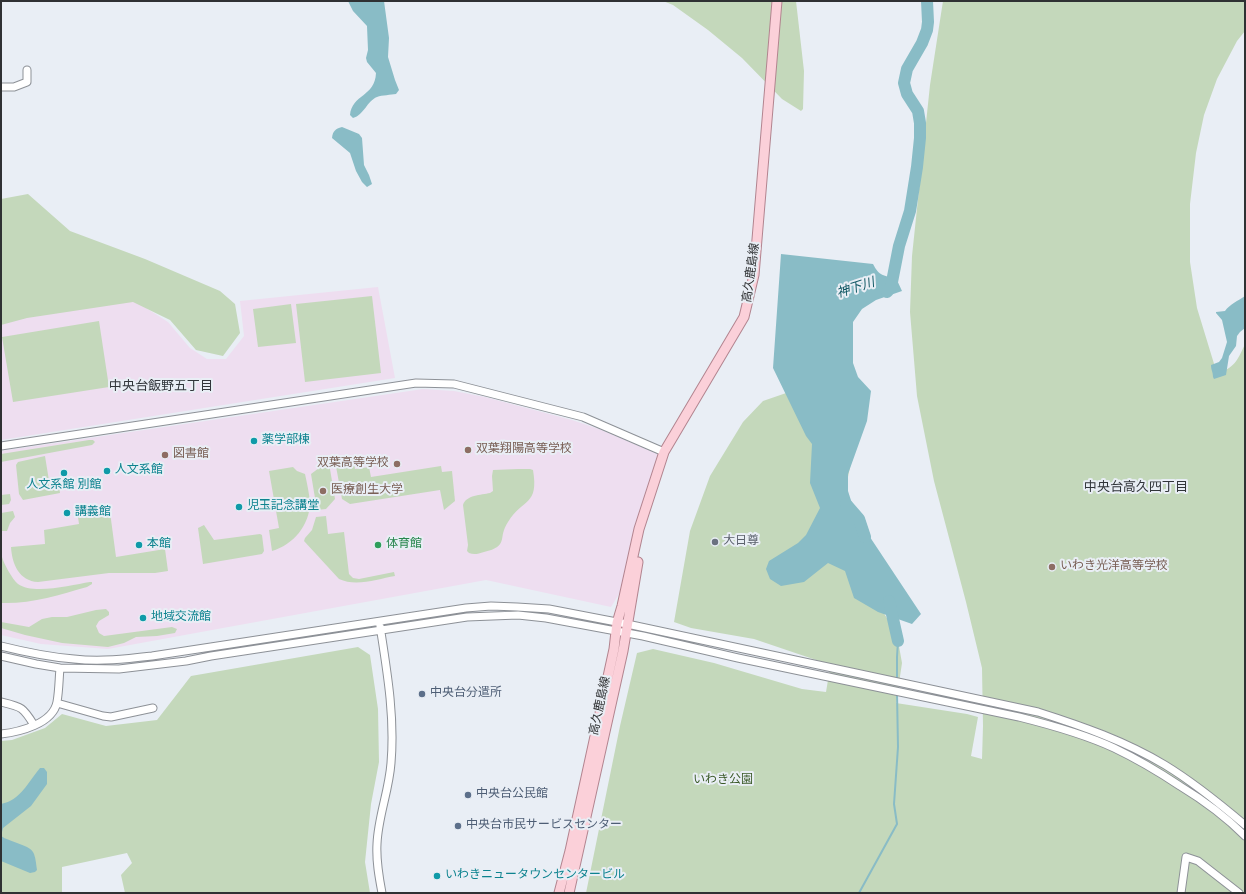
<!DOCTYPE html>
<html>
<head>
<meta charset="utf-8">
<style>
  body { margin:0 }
  #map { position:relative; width:1246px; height:894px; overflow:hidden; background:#e9eef5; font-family:Overpass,sans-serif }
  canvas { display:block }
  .frame { position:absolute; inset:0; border:2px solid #2f3133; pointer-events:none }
</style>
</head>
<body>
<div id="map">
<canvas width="1246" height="894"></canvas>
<div class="frame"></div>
</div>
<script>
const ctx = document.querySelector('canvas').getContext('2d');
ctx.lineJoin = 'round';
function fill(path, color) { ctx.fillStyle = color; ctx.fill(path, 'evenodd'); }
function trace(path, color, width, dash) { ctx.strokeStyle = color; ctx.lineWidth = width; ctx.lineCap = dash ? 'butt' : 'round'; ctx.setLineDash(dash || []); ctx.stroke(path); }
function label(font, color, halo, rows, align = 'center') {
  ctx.font = font + ' Overpass,"Noto Sans JP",sans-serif'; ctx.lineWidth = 4; ctx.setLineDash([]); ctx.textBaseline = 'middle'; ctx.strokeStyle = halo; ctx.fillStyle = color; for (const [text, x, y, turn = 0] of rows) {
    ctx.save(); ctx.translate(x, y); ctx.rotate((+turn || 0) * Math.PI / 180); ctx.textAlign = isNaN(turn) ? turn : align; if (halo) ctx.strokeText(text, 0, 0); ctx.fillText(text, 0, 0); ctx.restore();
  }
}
const education = new Path2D(`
  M 378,287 L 395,378 L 1,440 L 1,322 L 132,299 L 168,322 L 190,348 L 207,359 L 226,359 L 244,336 L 240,301 Z
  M 423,389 L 454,391 L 485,397 L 572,420 L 599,429 L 658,454 L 634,528 L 622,589 L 611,607 L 486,580 L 108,649 L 41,644 L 1,635 L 1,451 Z`);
const green = new Path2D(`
  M 663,1 L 796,1 L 804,71 L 803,109 L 801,111 L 782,99 L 742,58 L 708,30 L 673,5 Z
  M 943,1 L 1245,1 L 1245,31 L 1237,41 L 1217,79 L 1204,115 L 1196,153 L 1190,204 L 1190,262 L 1197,308 L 1215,367 L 1220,372 C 1235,368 1239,357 1245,344 L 1245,893 L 586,893 L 620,726 L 637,653 L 653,649 L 714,663 L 802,689 L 826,692 L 830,668 L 822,662 L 754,639 L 691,628 L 674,622 L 690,531 L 710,476 L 743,422 L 763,401 L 792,391 L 853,452 L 842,507 L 882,610 L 897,635 L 902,663 L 896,703 L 967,714 L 978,717 L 971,756 L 982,759 L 983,726 L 982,668 L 966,602 L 934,481 L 917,396 L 910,312 L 912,256 L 930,85 Z
  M 28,194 L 70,231 L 145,259 L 220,291 L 235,304 L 240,333 L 223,356 L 196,350 L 170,320 L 133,302 L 27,318 L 1,325 L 1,199 Z
  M 372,296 L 381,373 L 305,382 L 296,304 Z
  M 291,304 L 296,343 L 258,347 L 253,309 Z
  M 99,321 L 109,387 L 13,402 L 2,337 Z
  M 89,440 L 93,440 L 95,442 L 92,445 L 1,462 L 1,454 Z
  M 45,456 L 50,487 L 59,486 L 60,493 L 23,500 L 19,494 L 16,465 L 18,462 Z
  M 353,457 L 355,469 L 369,467 L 371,477 L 441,466 L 442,472 L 452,471 L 455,501 L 444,510 L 440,490 L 350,504 L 342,499 L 335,461 Z
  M 325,462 L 329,463 L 335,499 L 326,509 L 317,510 L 311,474 L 319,468 L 320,463 Z
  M 293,467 L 297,471 L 305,474 C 307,483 309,493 310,502 C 310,525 293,545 272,551 L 269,530 L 279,528 L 269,471 Z
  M 518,469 L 530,469 L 533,470 C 539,506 523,498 508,522 C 497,538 510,546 484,552 C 478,554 474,555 469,553 L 467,551 L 468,545 L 463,505 C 466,495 481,495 490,493 L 493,491 L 492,476 L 493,470 Z
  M 10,494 L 11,500 L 9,504 L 1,505 L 1,495 Z
  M 13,511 L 15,517 L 10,523 L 7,531 L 1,531 L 1,513 Z
  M 110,512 L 116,557 L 165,549 L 168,571 L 155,573 L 109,573 L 38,582 C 19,581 12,564 11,547 L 45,544 L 44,530 L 79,524 L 78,517 Z
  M 326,516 L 328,534 L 344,532 L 349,574 L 353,578 L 359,579 L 394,572 L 395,576 C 378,579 356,587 339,579 L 304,541 L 305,538 L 312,530 L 316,517 Z
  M 204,525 L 214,540 L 260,534 L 262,535 L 264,551 L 262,554 L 203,564 L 198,528 Z
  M 1,539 C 2,545 1,551 2,557 C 4,564 12,579 18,584 C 33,595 72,585 90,582 L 92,582 L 92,584 L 87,587 C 59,595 31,604 1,603 Z
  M 106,609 L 109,612 L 109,615 L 99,621 L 96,626 L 99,633 L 104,636 L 172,627 L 177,629 L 175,633 L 157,636 L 136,637 L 124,643 L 108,647 L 62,643 L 25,635 L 1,628 L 1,622 L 29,627 L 42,619 L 52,617 L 67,617 L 96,610 Z
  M 358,647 L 370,655 L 378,709 L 379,762 L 371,804 L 365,862 L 370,893 L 125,893 L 121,875 L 132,863 L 127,853 L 62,867 L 62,893 L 1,893 L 1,741 L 12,740 L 45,728 L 62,714 L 106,726 L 157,720 L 191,676 Z`);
const water = new Path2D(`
  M 348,1 L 384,1 L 389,38 L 388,57 L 395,80 L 399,90 L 396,94 C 391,95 382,95 377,97 C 367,101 364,115 353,118 L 350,115 C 352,94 375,97 376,73 L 367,62 L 366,58 L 368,50 L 367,26 L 353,11 Z
  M 342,127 L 359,134 L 362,138 L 364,165 L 369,175 L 372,184 L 367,187 L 362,182 L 356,171 L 350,153 L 332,138 C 333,131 335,129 342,127 Z
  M 781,254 L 873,264 C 879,276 884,276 896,278 L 902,291 L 876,300 L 862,309 L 853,322 L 853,363 L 858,377 L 871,391 L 867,421 L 848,474 L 848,491 L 856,516 L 921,614 L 912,624 L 878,612 L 854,598 L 845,571 L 828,563 L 804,582 L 781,586 L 770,579 L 766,569 L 769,561 L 798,543 L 806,535 L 820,508 L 810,483 L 812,444 L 806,436 L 773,368 Z
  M 1245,296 L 1245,328 L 1240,332 L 1237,336 L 1236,346 L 1229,356 L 1226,375 L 1214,379 L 1213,377 C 1213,372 1211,370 1211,365 L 1219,362 L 1222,358 L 1227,342 L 1222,320 L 1216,313 L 1216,312 L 1225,311 C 1230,304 1238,301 1245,296 Z
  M 40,768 L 44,768 L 47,772 L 47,784 L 31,806 L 3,828 L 1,836 C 9,842 32,845 34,854 C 36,859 36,865 37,870 L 35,872 L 30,873 L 1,861 L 1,804 C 21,800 28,782 40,768 Z`);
const stream = new Path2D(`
  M 897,680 L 897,657 L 898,641
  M 859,893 L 897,824 L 894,804 L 898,747 L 897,694`);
const river = new Path2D(`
  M 887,292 L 891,287 L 899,246 L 910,211 L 917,167 L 920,138 L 920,123 L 918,111 L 907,94 L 904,83 L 907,69 L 922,43 L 927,30 L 928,22 L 927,1
  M 846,504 L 859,519 L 865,537
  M 889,601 L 898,641`);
const minor = new Path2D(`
  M 1,87 L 14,87 L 27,82 L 27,70
  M 1,446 L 416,383 L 454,384 L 583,417 L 664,452
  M 380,626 C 387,671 395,717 391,763 C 389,791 378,817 377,844 C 376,861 379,877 382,893
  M 1,646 C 25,652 49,657 74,659 C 100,662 126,659 152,656 L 466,608 L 491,606 L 517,607 L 549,609 L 627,624 L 1038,712 C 1082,726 1125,741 1165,765 C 1193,782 1219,803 1245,825
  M 1,656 L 36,664 L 60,668 L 119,669 L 186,661 L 211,656 L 467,617 L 518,615 L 546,618 L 643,636 L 738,658 L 1019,717 C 1051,725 1084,734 1114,748 C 1137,759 1159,772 1180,786 C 1203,800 1226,817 1245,836
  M 1,702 C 22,707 23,707 34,725
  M 57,703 L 103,716 L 111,717 L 153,708
  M 1,734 C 19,732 53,724 57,702 C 59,691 59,679 60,668
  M 1181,893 L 1186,857 L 1198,861 L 1239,893`);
const major = new Path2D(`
  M 559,893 L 570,851 L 614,649 L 617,623 L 622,606 L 639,529 L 664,452 L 744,317 L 754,275 L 777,1
  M 569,893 L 623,651 L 638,562`);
const markers = [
  [254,441,4,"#0f9aa8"],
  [468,450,4,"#8d6e63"],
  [165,455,4,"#8d6e63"],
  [397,464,4,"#8d6e63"],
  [107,471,4,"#0f9aa8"],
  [64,473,4,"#0f9aa8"],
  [323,491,4,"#8d6e63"],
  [239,507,4,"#0f9aa8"],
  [67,513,4,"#0f9aa8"],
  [715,542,4,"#6b7280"],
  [139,545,4,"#0f9aa8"],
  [378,545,4,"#2e9e5b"],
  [1052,567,4,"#8d6e63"],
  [143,618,4,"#0f9aa8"],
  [422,694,4,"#5c6f8a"],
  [468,795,4,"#5c6f8a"],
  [458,826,4,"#5c6f8a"],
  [437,876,4,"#0f9aa8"]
];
const streetNames = [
  ["高久鹿島線",752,273,-82],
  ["高久鹿島線",601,706,-78]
];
const cultureNames = [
  ["薬学部棟",262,441],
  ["人文系館",115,471],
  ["人文系館 別館",64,486,"center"],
  ["児玉記念講堂",247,507],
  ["講義館",75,513],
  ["本館",147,545],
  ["地域交流館",151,618],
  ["いわきニュータウンセンタービル",445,876]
];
const educationNames = [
  ["双葉翔陽高等学校",476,450],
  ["図書館",173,455],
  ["双葉高等学校",389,464,"right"],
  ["医療創生大学",331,491],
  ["いわき光洋高等学校",1060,567]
];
const worshipNames = [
  ["大日尊",723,542]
];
const leisureNames = [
  ["体育館",386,545]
];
const serviceNames = [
  ["中央台分遣所",430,694],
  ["中央台公民館",476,795],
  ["中央台市民サービスセンター",466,826]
];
const parkNames = [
  ["いわき公園",723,781]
];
const waterNames = [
  ["神下川",856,289,-18]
];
const neighbourhoodNames = [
  ["中央台飯野五丁目",161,387],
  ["中央台高久四丁目",1136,488]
];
fill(education, '#eedef0');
fill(green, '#c4d8bb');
fill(water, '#89bcc6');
trace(stream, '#89bcc6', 2);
trace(river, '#89bcc6', 12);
trace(minor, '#8d9197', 9);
trace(major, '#b2848f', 11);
trace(minor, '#fff', 7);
trace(major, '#fbd0d9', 9);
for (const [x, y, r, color] of markers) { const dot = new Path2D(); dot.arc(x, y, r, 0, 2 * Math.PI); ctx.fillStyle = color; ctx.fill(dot); trace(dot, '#e9eef5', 1.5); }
label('12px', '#2f3133', '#e9eef5', streetNames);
label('12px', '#0d838f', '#e9eef5', cultureNames, 'left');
label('12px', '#785e54', '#e9eef5', educationNames, 'left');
label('12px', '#5b616d', '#e9eef5', worshipNames, 'left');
label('12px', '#27864d', '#e9eef5', leisureNames, 'left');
label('12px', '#4e5e75', '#e9eef5', serviceNames, 'left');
label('12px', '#3b5b29', '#e9eef5', parkNames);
label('italic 13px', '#0e5662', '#e9eef5', waterNames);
label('13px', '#31353a', '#e9eef5', neighbourhoodNames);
</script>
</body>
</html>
